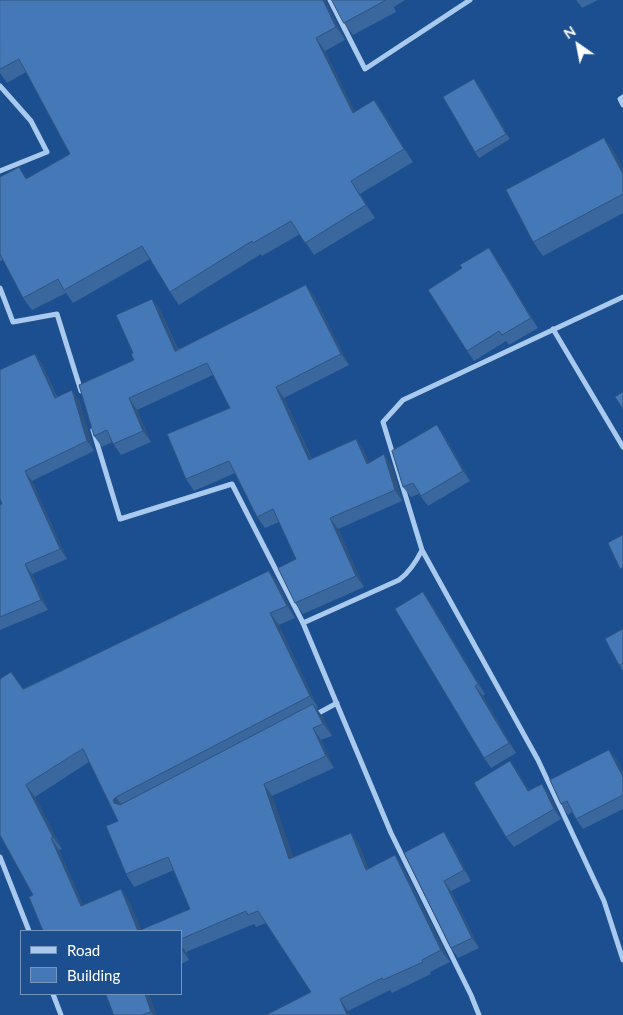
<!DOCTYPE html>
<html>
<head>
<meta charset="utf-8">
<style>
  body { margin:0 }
  #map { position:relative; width:623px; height:1015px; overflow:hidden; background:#1b4f8f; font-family:Lato,sans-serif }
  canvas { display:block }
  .legend { position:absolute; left:20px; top:930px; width:162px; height:65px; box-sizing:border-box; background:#1b4f8f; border:1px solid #7695bc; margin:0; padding:6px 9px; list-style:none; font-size:15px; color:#fff }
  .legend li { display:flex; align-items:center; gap:10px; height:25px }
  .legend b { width:25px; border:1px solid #7695bc }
  .north { position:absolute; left:553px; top:20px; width:50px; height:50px; -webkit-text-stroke:4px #1b4f8f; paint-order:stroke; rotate:327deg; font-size:14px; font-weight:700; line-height:20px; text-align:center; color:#fff }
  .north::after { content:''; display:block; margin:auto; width:18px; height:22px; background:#fff; clip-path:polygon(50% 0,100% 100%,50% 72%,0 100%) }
</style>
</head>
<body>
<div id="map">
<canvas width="623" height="1015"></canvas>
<ul class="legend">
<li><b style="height:6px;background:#a9c9ee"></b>Road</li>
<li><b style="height:14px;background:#4478b7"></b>Building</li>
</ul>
<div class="north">N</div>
</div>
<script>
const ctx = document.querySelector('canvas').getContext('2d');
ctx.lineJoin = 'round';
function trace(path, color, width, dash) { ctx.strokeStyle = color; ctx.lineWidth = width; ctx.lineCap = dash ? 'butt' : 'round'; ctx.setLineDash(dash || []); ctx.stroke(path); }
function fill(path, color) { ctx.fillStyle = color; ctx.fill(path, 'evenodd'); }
const minor = new Path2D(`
  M 330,0 L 365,69 L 470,0
  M 0,86 L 31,121 L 47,152 L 0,171
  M 623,97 L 620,99 L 623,105
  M 0,288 L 13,322 L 57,314 L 81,391
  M 553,329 L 623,447
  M 93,430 L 120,519 L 232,484 L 303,623 L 391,833 L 471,995 L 479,1015
  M 422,550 L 538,760 L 604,901 L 623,960
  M 303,623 L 399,580 C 410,572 416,562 422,550 L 383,422 L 403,400 L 623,297
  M 315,715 L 337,703
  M 0,857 L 29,931
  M 53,994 L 61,1015`);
const wall = new Path2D(`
  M 0,0 L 326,2 L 345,40 L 325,51 L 355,112 L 374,100 L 383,113 L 413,162 L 360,194 L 375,218 L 314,255 L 300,234 L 262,256 L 261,254 L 179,305 L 170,292 L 150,259 L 73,303 L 66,293 L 32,310 L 23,298 L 3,260 L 0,261 L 0,177 L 27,178 L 70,154 L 26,72 L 7,83 L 0,73 Z
  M 332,0 L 405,0 L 394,7 L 396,12 L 353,35 L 344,23 Z
  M 576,0 L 598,0 L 582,8 Z
  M 478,84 L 510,139 L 479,158 L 475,152 Z
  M 604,138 L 614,152 L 623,169 L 623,213 L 543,256 L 533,242 Z
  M 489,248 L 496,258 L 538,328 L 509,345 L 506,341 L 474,361 L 467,351 L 462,268 Z
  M 314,296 L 349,365 L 284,398 L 312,459 L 356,439 L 364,451 L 369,462 L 392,466 L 402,501 L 338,529 L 364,587 L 303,614 L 295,603 L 296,559 L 279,522 L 265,528 L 257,517 L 235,473 L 194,491 L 186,479 L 230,408 L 213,375 L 137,410 L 151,442 L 121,455 L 112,442 L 102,447 L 94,436 L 134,360 L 133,353 L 152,299 L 160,310 L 178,349 Z
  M 35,354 L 42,364 L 57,397 L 79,400 L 94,451 L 32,481 L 67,559 L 32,574 L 48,610 L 0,630 L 0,505 L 2,504 Z
  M 437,425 L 444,435 L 470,481 L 428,506 L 419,494 L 411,497 L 403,487 Z
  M 269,571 L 278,583 L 295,618 L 279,625 L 318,708 L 317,709 L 322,716 L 332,736 L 321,740 L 334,768 L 272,796 L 293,857 L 351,833 L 359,845 L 369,869 L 395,855 L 403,867 L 450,962 L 430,972 L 431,974 L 392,993 L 390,990 L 348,1011 L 350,1015 L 266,1015 L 311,992 L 266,923 L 256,927 L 254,924 L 186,952 L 189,960 L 181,964 L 181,931 L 43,931 L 33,895 L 11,672 L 23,689 ZM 89,762 L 118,821 L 126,874 L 134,887 L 174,870 L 190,909 L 141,930 L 129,901 L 83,905 L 59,850 L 62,849 L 35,797 Z
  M 430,602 L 485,694 L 483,696 L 516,753 L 491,768 L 484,758 Z
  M 623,629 L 623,670 L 622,670 L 619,665 Z
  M 609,750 L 617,760 L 623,773 L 623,809 L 583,829 L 576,819 L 572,812 L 568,815 L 561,804 Z
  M 510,761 L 529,790 L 542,784 L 549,794 L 561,819 L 514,847 L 506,837 Z
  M 451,842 L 471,881 L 451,891 L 479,948 L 458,958 L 451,948 L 404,853 Z
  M 106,994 L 149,994 L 156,1015 L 114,1015 Z`);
const shadedWall = new Path2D(`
  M 323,0 L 326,0 L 326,2 L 345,40 L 336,27 Z
  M 316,38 L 325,51 L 362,126 L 353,113 Z
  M 474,79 L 478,84 L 510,139 L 506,134 Z
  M 374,100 L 383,113 L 413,162 L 404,149 Z
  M 604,138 L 614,152 L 623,169 L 623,174 Z
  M 351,181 L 360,194 L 375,218 L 366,205 Z
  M 489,248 L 496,258 L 538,328 L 531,318 Z
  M 306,285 L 314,296 L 349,365 L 341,354 Z
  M 152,299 L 160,310 L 183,362 L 175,351 Z
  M 35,354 L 42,364 L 61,408 L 55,398 Z
  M 276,387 L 284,398 L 317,471 L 309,460 Z
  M 72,390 L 79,400 L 94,451 L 87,441 Z
  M 129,398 L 137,410 L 151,442 L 143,431 Z
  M 437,425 L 444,435 L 470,481 L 463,471 Z
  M 356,439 L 364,451 L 375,475 L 367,464 Z
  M 384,454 L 392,466 L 402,501 L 395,490 Z
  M 25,471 L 32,481 L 67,559 L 60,549 Z
  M 330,518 L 338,529 L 364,587 L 356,576 Z
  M 25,564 L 32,574 L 48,610 L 41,600 Z
  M 269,571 L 278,583 L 295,618 L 287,606 Z
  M 423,592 L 430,602 L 485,694 L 478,684 Z
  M 270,613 L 279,625 L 318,708 L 310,696 Z
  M 475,686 L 483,696 L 516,753 L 509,743 Z
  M 313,704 L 322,716 L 332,736 L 323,724 Z
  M 313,728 L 321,740 L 334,768 L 326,756 Z
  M 609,750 L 617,760 L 623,773 L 623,777 Z
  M 510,761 L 518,772 L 535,801 L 528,791 Z
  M 264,784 L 272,796 L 298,871 L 289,859 Z
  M 542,784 L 549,794 L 561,819 L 554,809 Z
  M 26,785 L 35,797 L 62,849 L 53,837 Z
  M 116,797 L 124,809 L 114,803 L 113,800 Z
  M 444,832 L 451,842 L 471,881 L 464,870 Z
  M 351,833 L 359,845 L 375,882 L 366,870 Z
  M 51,838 L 59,850 L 89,918 L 81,906 Z
  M 395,855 L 403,867 L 450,962 L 441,950 Z
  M 444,881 L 451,891 L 479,948 L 472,938 Z
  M 121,889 L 129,901 L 142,931 L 138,931 Z
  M 181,946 L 186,952 L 189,960 L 181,949 Z
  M 145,994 L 149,994 L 156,1015 L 153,1015 L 151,1012 Z
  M 340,999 L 348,1011 L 350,1015 L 347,1015 Z`);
const building = new Path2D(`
  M 0,0 L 323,0 L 336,27 L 316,38 L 353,113 L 374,100 L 404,149 L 351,181 L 366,205 L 305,243 L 291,221 L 253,243 L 252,241 L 170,292 L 142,246 L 64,290 L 58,279 L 23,298 L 0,254 L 0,177 L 19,167 L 26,179 L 70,154 L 19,59 L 0,69 Z
  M 332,0 L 386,0 L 344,23 Z
  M 474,79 L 506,134 L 475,152 L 443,97 Z
  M 604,138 L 623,174 L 623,194 L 533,242 L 506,190 Z
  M 489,248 L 531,318 L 502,335 L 499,331 L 467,351 L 428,290 L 462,268 L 460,265 Z
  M 306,285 L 341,354 L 276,387 L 309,460 L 356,439 L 367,464 L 384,454 L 395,490 L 330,518 L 356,576 L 295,603 L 278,568 L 296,559 L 273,509 L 257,517 L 229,461 L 186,479 L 167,434 L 230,408 L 207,363 L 129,398 L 143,431 L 113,444 L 107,430 L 94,436 L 79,385 L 134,360 L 131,354 L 133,353 L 116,315 L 152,299 L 175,351 Z
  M 35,354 L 55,398 L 72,390 L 87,441 L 25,471 L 60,549 L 25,564 L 41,600 L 0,617 L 0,505 L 2,504 L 0,499 L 0,370 Z
  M 623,392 L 623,409 L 615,397 Z
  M 437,425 L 463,471 L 421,496 L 413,483 L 403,487 L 392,451 Z
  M 623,535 L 623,567 L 620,569 L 608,543 Z
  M 269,571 L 287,606 L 270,613 L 310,696 L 116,797 L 113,800 L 114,803 L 120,805 L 313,704 L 323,724 L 313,728 L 326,756 L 264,784 L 289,859 L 351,833 L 366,870 L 395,855 L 441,950 L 422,960 L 423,962 L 383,980 L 382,978 L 340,999 L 347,1015 L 266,1015 L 311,992 L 258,911 L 248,915 L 246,911 L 181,939 L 181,931 L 43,931 L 29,897 L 33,895 L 0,835 L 0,679 L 11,672 L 23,689 ZM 83,749 L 118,821 L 106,826 L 126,874 L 168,857 L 190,909 L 138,931 L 121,889 L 81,906 L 51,838 L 53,837 L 26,785 Z
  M 423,592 L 478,684 L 475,686 L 509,743 L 484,758 L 395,609 Z
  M 623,629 L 623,663 L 619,665 L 605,639 Z
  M 609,750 L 623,777 L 623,795 L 576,819 L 567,801 L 561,804 L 550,780 Z
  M 510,761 L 528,791 L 542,784 L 554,809 L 506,837 L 474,783 Z
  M 444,832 L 464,870 L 444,881 L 472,938 L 451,948 L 404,853 Z
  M 106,994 L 145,994 L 151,1012 L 142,1015 L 114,1015 Z`);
trace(minor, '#a9c9ee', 5);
fill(wall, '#3a679d');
fill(shadedWall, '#305480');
fill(building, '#4478b7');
trace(building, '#305480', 1);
</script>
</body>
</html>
